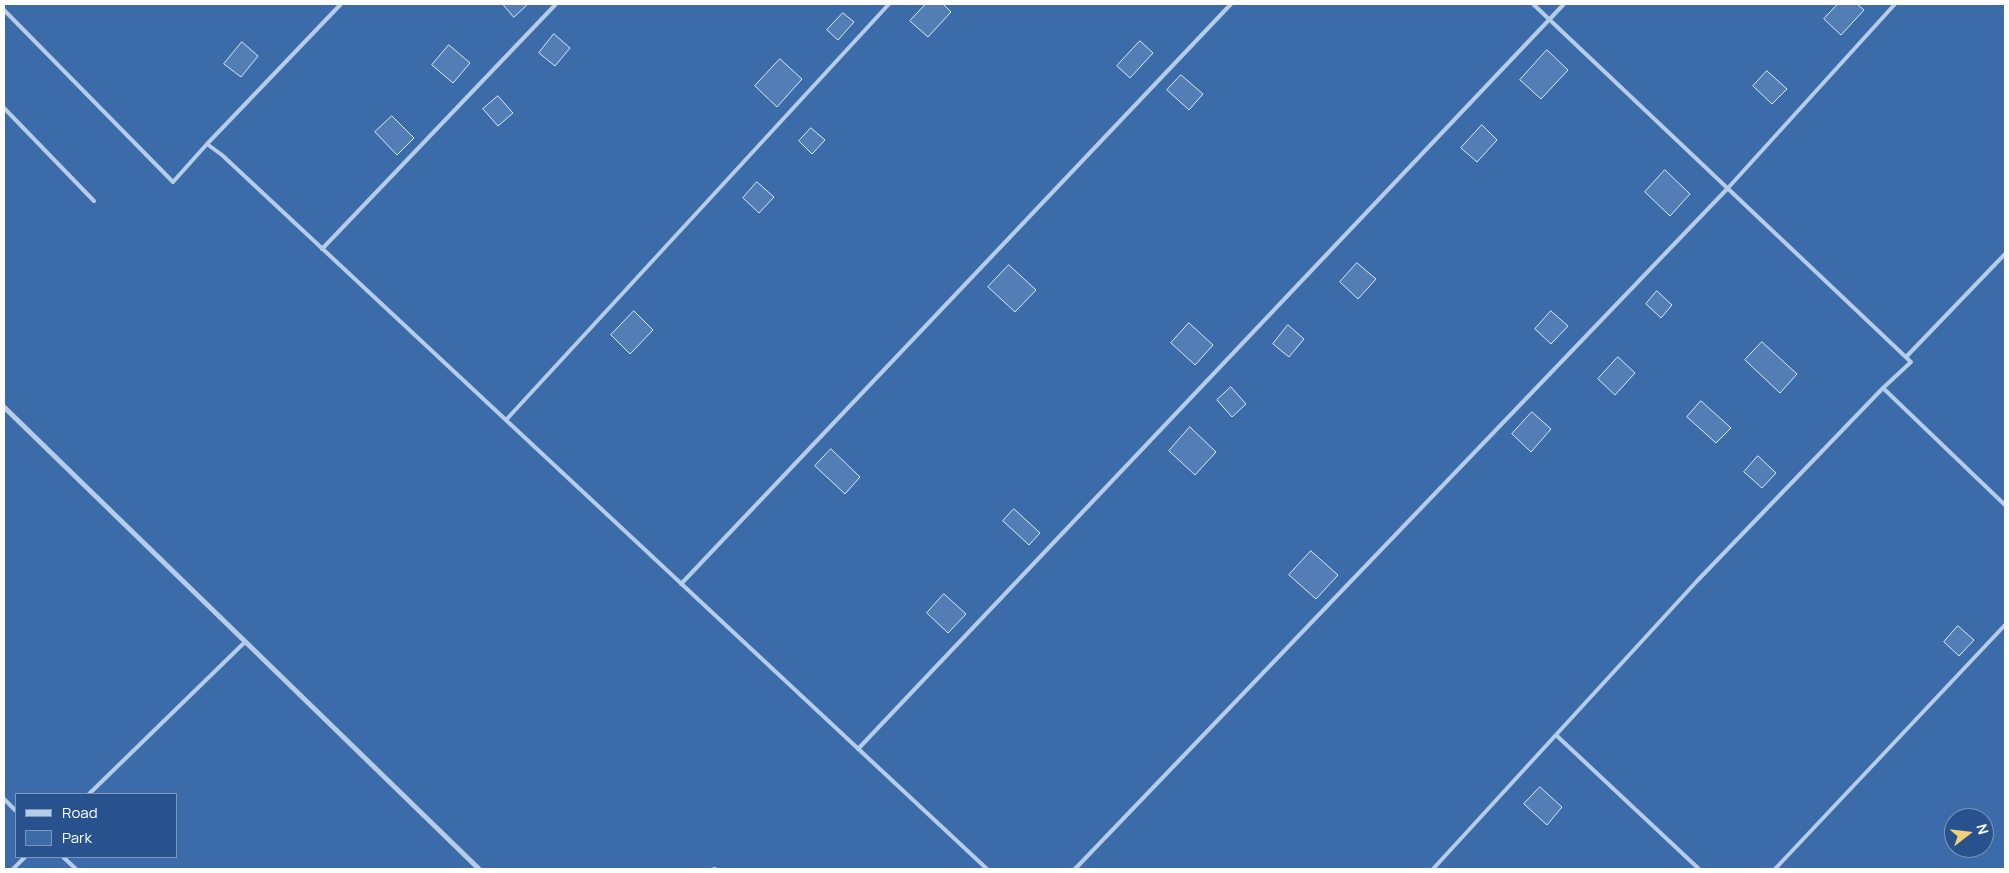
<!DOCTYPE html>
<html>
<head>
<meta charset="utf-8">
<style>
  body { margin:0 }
  #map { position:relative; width:2009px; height:873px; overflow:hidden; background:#27528d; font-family:Manrope,sans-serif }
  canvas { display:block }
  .frame { position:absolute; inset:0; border:5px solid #fff; pointer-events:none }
  .legend { position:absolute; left:15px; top:793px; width:162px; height:65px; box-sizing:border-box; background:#27528d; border:1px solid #7d97bb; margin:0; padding:6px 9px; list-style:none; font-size:15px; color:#fff }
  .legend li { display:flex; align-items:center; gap:10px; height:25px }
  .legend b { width:25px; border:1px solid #7d97bb }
  .north { position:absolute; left:1944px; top:808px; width:50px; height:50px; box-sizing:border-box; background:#27528d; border:1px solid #7d97bb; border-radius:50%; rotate:74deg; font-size:14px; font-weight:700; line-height:20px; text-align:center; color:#fff }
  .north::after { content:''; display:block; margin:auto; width:18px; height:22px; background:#f3d17b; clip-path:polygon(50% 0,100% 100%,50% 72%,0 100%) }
</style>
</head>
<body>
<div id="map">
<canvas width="2009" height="873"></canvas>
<div class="frame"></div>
<ul class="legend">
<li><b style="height:6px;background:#b6cdea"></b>Road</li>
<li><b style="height:14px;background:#3b6ca9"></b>Park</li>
</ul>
<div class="north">N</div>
</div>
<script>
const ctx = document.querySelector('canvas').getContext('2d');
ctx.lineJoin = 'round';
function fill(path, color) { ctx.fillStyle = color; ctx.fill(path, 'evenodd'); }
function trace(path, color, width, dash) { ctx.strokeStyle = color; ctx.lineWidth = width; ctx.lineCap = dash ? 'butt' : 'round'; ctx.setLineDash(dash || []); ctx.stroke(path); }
const green = new Path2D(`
  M 4,4 L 2005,4 L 2005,869 L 4,869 ZM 16,794 L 176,794 L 176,857 L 16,857 ZM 1954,818 L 1984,818 L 1984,848 L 1954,848 Z`);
const building = new Path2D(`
  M 503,4 L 528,4 L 514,17 Z
  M 926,4 L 943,4 L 951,12 L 928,37 L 910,21 Z
  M 1838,4 L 1857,4 L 1864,10 L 1841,35 L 1824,19 Z
  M 843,13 L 854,22 L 838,40 L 827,30 Z
  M 554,34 L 570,48 L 555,66 L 539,53 Z
  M 1140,41 L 1153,53 L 1130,78 L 1117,66 Z
  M 242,42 L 258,56 L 241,77 L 224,64 Z
  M 449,45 L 470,63 L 453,83 L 432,65 Z
  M 1547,50 L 1568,70 L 1541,99 L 1520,80 Z
  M 780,59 L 802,79 L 777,107 L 755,86 Z
  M 1767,71 L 1787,89 L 1772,104 L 1753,86 Z
  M 1181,75 L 1203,94 L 1189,110 L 1167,90 Z
  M 498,96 L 513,113 L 498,126 L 483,109 Z
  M 392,116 L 414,138 L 397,155 L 375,132 Z
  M 1482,125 L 1497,140 L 1477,162 L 1461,148 Z
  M 811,128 L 825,140 L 812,154 L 799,141 Z
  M 1665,170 L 1690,194 L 1670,216 L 1645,192 Z
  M 757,182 L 774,197 L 759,213 L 743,198 Z
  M 1357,263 L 1376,279 L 1358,299 L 1340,282 Z
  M 1009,265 L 1036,290 L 1015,312 L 988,287 Z
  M 1657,291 L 1672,305 L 1661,318 L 1646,304 Z
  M 634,311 L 653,330 L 630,354 L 611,335 Z
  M 1551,311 L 1568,326 L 1551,344 L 1535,329 Z
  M 1189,323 L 1213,345 L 1195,365 L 1171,343 Z
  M 1288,325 L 1304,339 L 1289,357 L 1273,344 Z
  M 1762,342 L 1797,374 L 1780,393 L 1745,360 Z
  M 1618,357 L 1635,373 L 1615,395 L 1598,379 Z
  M 1231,387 L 1246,404 L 1232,417 L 1217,400 Z
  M 1701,401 L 1731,428 L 1716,443 L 1687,417 Z
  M 1532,412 L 1551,429 L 1531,452 L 1512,434 Z
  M 1190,427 L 1216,452 L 1195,475 L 1169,451 Z
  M 831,449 L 860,477 L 845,494 L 815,466 Z
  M 1758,456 L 1776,473 L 1762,488 L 1744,472 Z
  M 1014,509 L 1040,533 L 1029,545 L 1003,521 Z
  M 1311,551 L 1338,575 L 1316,599 L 1289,575 Z
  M 944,594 L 966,614 L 948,633 L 927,613 Z
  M 1958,626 L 1974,640 L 1959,656 L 1944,642 Z
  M 1540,787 L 1562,807 L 1547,825 L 1524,804 Z`);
const lane = new Path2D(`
  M 341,4 L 207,144 L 222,155 L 987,869
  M 1533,4 L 1911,362 L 1883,388 L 2005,505
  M 4,10 L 173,182 L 207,144
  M 4,108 L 94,201
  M 322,249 L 556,4
  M 1906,357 L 2005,254
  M 506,420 L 889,4
  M 681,584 L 1231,4
  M 1556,735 L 1699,869
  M 858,749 L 1564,4
  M 89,794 L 245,642
  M 4,799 L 16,811
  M 63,857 L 76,869
  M 13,869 L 25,857
  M 714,869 L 715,869
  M 1075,869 L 1728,188 L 1895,4
  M 1433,869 L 1697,581 L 1883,388
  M 1775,869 L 2005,625`);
const street = new Path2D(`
  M 4,407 L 479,869`);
fill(green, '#3b6ca9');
fill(building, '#537eb5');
trace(building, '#dae8f8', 1);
trace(lane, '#b6cdea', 4);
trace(street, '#b6cdea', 5);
</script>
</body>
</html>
